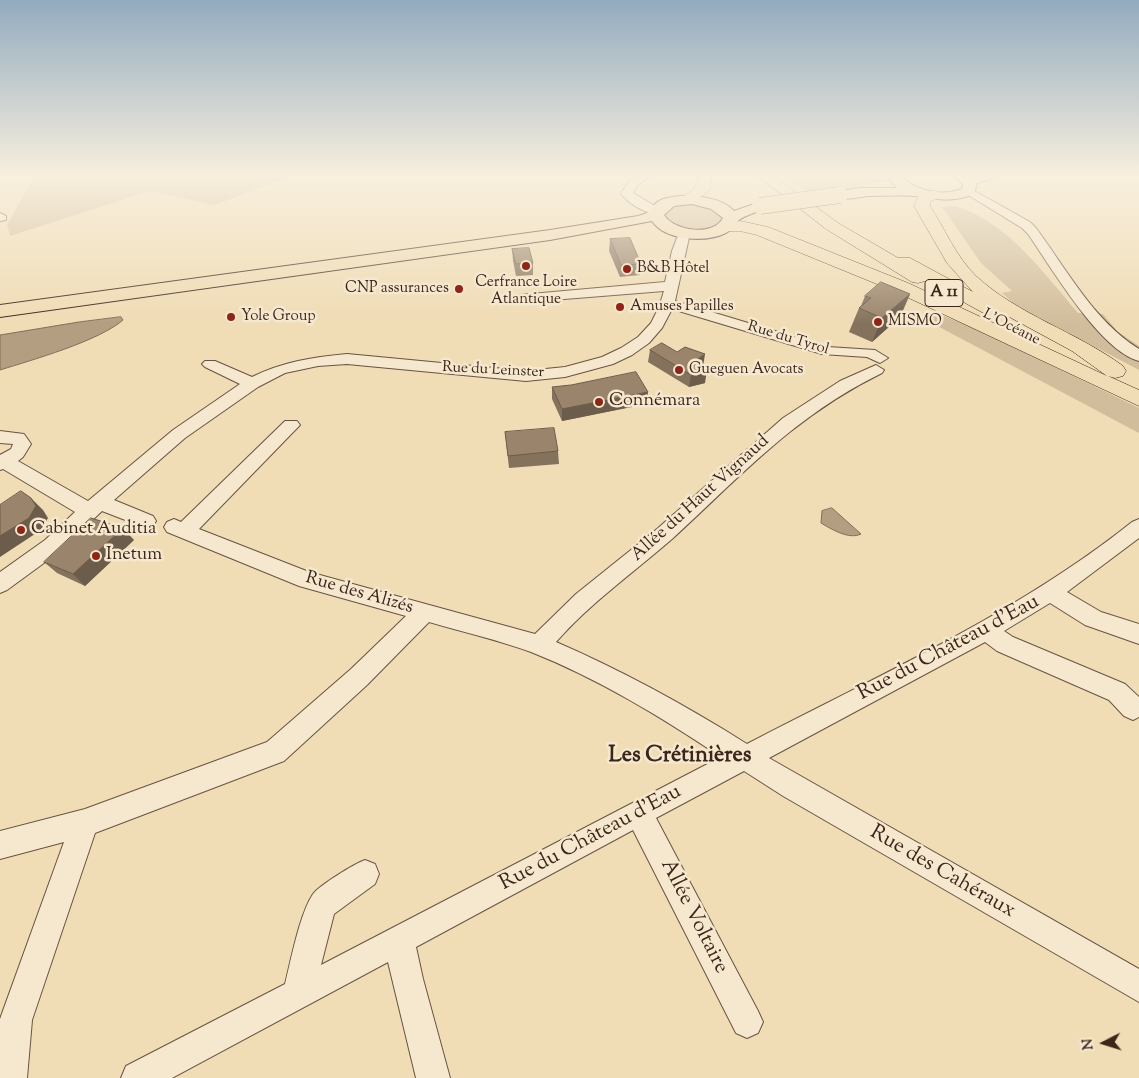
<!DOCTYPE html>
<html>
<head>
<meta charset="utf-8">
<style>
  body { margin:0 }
  #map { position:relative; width:1139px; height:1078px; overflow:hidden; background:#f0dcb5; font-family:"Sorts Mill Goudy",serif }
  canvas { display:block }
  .north { position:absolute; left:1079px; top:1018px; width:50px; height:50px; -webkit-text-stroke:4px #f5e8cf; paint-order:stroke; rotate:265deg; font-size:14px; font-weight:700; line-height:20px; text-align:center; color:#3c251b }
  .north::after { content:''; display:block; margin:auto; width:18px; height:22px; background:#3c251b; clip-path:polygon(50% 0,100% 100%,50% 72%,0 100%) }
</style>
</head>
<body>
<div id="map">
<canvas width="1139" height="1078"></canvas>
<div class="north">N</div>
</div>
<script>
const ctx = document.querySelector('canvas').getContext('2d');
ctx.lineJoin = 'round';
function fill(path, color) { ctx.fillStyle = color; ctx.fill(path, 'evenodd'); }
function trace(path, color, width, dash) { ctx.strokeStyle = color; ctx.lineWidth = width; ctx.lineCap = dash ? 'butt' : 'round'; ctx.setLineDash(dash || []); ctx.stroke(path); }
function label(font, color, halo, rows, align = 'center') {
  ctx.font = font + ' "Sorts Mill Goudy",serif'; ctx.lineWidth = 5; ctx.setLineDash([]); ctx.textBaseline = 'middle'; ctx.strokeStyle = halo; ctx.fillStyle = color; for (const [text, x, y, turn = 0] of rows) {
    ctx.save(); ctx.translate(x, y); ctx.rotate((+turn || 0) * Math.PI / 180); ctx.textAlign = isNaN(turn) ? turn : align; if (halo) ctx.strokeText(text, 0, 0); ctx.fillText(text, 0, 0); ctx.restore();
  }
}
const green = new Path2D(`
  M 35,174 L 272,174 L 286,179 L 214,205 L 150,191 L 10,236 L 7,225 Z
  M 783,174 L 889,174 L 886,181 L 857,188 L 811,195 Z
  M 682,202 L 711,206 L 724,219 C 708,237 690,229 668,225 L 662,211 Z
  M 956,206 C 1008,223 1043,272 1078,313 L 1103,314 L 1118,332 L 1139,346 L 1139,370 L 1014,304 L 1002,293 L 1012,291 L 981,263 L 942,207 Z
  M 934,312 L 981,331 L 1139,408 L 1139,433 L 928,321 Z`);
const water = new Path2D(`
  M 121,317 L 123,320 C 99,341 32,360 0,370 L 0,335 L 79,322 Z
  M 832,508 L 861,534 C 849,540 831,529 821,523 L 822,511 Z`);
const minor = new Path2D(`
  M 641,174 L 652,174 L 637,186 L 633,193 L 660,209 L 660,213 C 648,216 627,203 621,193 L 629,182 Z
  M 969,188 L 1030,222 L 1036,228 C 1067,270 1094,321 1139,349 L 1139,361 C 1100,351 1051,267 1028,234 L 1022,228 L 965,193 L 963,191 Z
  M 0,213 L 6,216 L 6,220 L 0,221 Z
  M 684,229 L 690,233 L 675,301 L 828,347 L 875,350 L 888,358 L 880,363 L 867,357 L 822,354 L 672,309 L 662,328 L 649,343 L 632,355 L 613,364 L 565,377 L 526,381 L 347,364 L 318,366 L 285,373 L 258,387 L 185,438 L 114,500 L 153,516 L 156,521 L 153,526 L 146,528 L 102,511 L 59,552 L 7,590 L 0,593 L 0,572 L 45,540 L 75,512 L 3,469 L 0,470 L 0,455 L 11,449 L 13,444 L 0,443 L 0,431 L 24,434 L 31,444 L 23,457 L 18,461 L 88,501 L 173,430 L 240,384 L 205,367 L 202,364 L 205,361 L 215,361 L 252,377 C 282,362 313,357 347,354 L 526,371 L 565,367 L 602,357 L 621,348 L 638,337 L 651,323 L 659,307 L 664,291 L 502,304 L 495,300 L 497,297 L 665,282 L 672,251 L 680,230 Z
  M 876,365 L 884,370 L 882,373 C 794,416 742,475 672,539 C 633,573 590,603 556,642 C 623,671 685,705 747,744 C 877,676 1017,614 1132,522 L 1139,519 L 1139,538 L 1067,592 L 1101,612 L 1139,624 L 1139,644 L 1085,625 L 1050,603 L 1004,631 L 1013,637 L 1125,684 L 1139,697 L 1139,717 L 1133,720 L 1124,716 L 1109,700 L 997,651 L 985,642 L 769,758 L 1139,969 L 1139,1002 L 783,796 L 744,771 L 656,818 L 758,1011 L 763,1022 L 758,1033 L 747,1038 L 736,1033 L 633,830 L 416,947 L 423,979 L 450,1078 L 416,1078 L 388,962 L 172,1078 L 121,1078 L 126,1066 L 285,984 C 291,960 300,913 313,894 C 320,885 354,864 365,860 L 375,864 L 379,874 L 375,884 L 334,914 L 321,965 L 721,757 C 661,717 599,679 531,652 C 498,640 463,632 429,622 L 367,685 L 284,761 L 95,833 L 32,1020 L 27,1078 L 0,1078 L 0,1019 L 64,842 L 0,859 L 0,831 L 85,809 L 267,742 L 351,669 L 406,616 L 299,586 L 167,532 L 164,527 L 167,522 L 174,519 L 181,522 L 285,421 L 297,421 L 300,425 L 199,529 L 309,572 L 535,634 L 576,594 L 657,529 L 783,418 L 840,381 Z`);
const major = new Path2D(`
  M 890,174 L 904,174 L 904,179 C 920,192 943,196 962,189 L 963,184 L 950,174 L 966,174 L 970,176 L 979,174 L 1000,174 L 998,177 L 977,183 L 974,194 C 947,204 938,198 913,196 C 899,195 884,196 870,196 C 860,196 839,203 833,195 L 835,192 L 860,188 L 897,188 L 890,180 Z
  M 680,196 C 697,196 721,197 734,211 L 760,202 L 767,206 L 765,209 C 757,212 742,216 737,222 C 733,227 732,230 726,233 C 706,243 665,241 652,221 L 550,240 L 0,317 L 0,305 L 550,230 L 638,216 C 651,212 647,213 655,204 C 661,198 672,197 680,196 ZM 692,204 L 711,209 L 723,218 C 713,237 674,231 664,215 L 674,206 Z`);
const highway = new Path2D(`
  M 698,174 L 712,174 L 710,190 L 692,203 L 682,203 L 679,200 L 695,188 Z
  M 755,174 L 771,174 L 838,223 L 898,258 L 910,258 L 973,292 L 947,263 L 914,206 L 919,195 L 934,190 L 939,192 L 942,195 L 939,198 L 931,201 L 930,206 C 945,229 956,257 976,276 C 1018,315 1077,332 1123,366 L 1126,371 L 1123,376 L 1115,378 L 1108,376 L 1139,390 L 1139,406 L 894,291 L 757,235 L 740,231 L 719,231 L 717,228 L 719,225 L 740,221 L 768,227 L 908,283 L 1107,376 L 1072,351 L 1004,314 L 996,318 L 989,316 L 925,281 L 918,283 L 912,282 L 826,229 Z
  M 853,174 L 904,174 C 896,184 866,180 855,177 Z`);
const majorBridge = new Path2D(`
  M 760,206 L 840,195`);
const wall = new Path2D(`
  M 610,239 L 641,264 L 640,275 L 620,277 L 609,251 Z
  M 512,249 L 533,263 L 533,275 L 516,276 L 513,261 Z
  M 910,294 L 900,317 L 872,342 L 849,332 L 859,308 L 861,306 L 865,296 Z
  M 650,350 L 677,352 L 703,367 L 702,367 L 705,383 L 689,387 L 648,362 Z
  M 552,387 L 648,392 L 646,404 L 562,421 L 552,399 Z
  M 505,432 L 558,451 L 559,464 L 509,468 Z
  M 134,540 L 85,586 L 57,573 L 44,562 Z`);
const shadedWall = new Path2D(`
  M 910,294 L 900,317 L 872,342 L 882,318 Z
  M 705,354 L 703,367 L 691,374 L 693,362 Z
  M 707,370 L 705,383 L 689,387 L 691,375 Z
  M 648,392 L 646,404 L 562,421 L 562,409 Z
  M 31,498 L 43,510 L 48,518 L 41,530 L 0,557 L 0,536 Z
  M 123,528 L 134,540 L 85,586 L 73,574 Z`);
const building = new Path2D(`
  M 630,238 L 641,264 L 621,265 L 610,239 Z
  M 529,248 L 533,263 L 516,264 L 512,249 Z
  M 881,282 L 910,294 L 882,318 L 859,308 L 871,298 L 865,296 Z
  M 662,343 L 677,352 L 685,347 L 705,354 L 693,362 L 707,370 L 691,375 L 650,350 Z
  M 636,372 L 648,392 L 562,409 L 552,387 L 571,385 Z
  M 554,428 L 558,451 L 508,456 L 505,432 Z
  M 21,491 L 31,498 L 36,506 L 29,518 L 0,536 L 0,505 Z
  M 91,518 L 123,528 L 73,574 L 44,562 Z`);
const markers = [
  [526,266,5,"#8f2418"],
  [627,269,5,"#8f2418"],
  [459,289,5,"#8f2418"],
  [620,307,5,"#8f2418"],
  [231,317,5,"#8f2418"],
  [878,322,5,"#8f2418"],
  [679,370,5,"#8f2418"],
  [599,402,5,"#8f2418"],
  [21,530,5,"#8f2418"],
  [96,556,5,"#8f2418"]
];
const farPoinames = [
  ["B&B Hôtel",637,269],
  ["Cerfrance Loire",526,283,"center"],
  ["Atlantique",526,300,"center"],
  ["CNP assurances",449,289,"right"],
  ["Amuses Papilles",630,307],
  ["Yole Group",241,317],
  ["MISMO",888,322],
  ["Gueguen Avocats",689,370]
];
const farStreetnames = [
  ["L’Océane",1011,328,27],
  ["Rue du Tyrol",788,339,17],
  ["Rue du Leinster",493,371,3]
];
const shields = [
  [944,293,38]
];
const shieldNames = [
  ["A 11",944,293]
];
const poiNames = [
  ["Connémara",609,402],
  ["Cabinet Auditia",31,530],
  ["Inetum",106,556]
];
const streetNames = [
  ["Allée du Haut Vignaud",701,499,-42],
  ["Rue des Alizés",359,594,16]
];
const nearStreetnames = [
  ["Rue du Château d'Eau",949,649,-28],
  ["Rue du Château d'Eau",591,839,-28],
  ["Rue des Cahéraux",942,873,30],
  ["Allée Voltaire",693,917,63]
];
const nearNeighbourhoodnames = [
  ["Les Crétinières",680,757]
];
fill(green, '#d1bd9b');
fill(water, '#b39e81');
trace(water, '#836e58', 1);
trace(minor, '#695342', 2);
trace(major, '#3c251b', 2);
trace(highway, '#3c251b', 1);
fill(minor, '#f5e8cf');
fill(major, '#f0dcb5');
fill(highway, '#f0dcb5');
trace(majorBridge, '#3c251b', 17, []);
trace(majorBridge, '#f0dcb5', 16);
fill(wall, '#84725c');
fill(shadedWall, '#6c5c4b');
fill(building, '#9a846b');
trace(building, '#6c5c4b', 1);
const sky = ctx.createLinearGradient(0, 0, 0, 324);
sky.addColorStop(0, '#93abbf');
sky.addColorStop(0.54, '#f8efde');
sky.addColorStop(1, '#f8efde00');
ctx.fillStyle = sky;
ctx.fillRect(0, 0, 1139, 324);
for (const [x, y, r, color] of markers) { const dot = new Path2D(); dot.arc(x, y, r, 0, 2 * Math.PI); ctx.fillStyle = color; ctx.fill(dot); trace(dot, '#f5e8cf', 2); }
label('15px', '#3c251b', '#f5e8cf', farPoinames, 'left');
label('15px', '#3c251b', '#f5e8cf', farStreetnames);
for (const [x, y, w] of shields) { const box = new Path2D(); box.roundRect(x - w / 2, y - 13.5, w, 27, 4); ctx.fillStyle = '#f5e8cf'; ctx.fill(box); trace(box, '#3c251b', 1); }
label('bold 16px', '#3c251b', null, shieldNames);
label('18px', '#3c251b', '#f5e8cf', poiNames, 'left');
label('18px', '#3c251b', '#f5e8cf', streetNames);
label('21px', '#3c251b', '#f5e8cf', nearStreetnames);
label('bold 22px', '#3c251b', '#f5e8cf', nearNeighbourhoodnames);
</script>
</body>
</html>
